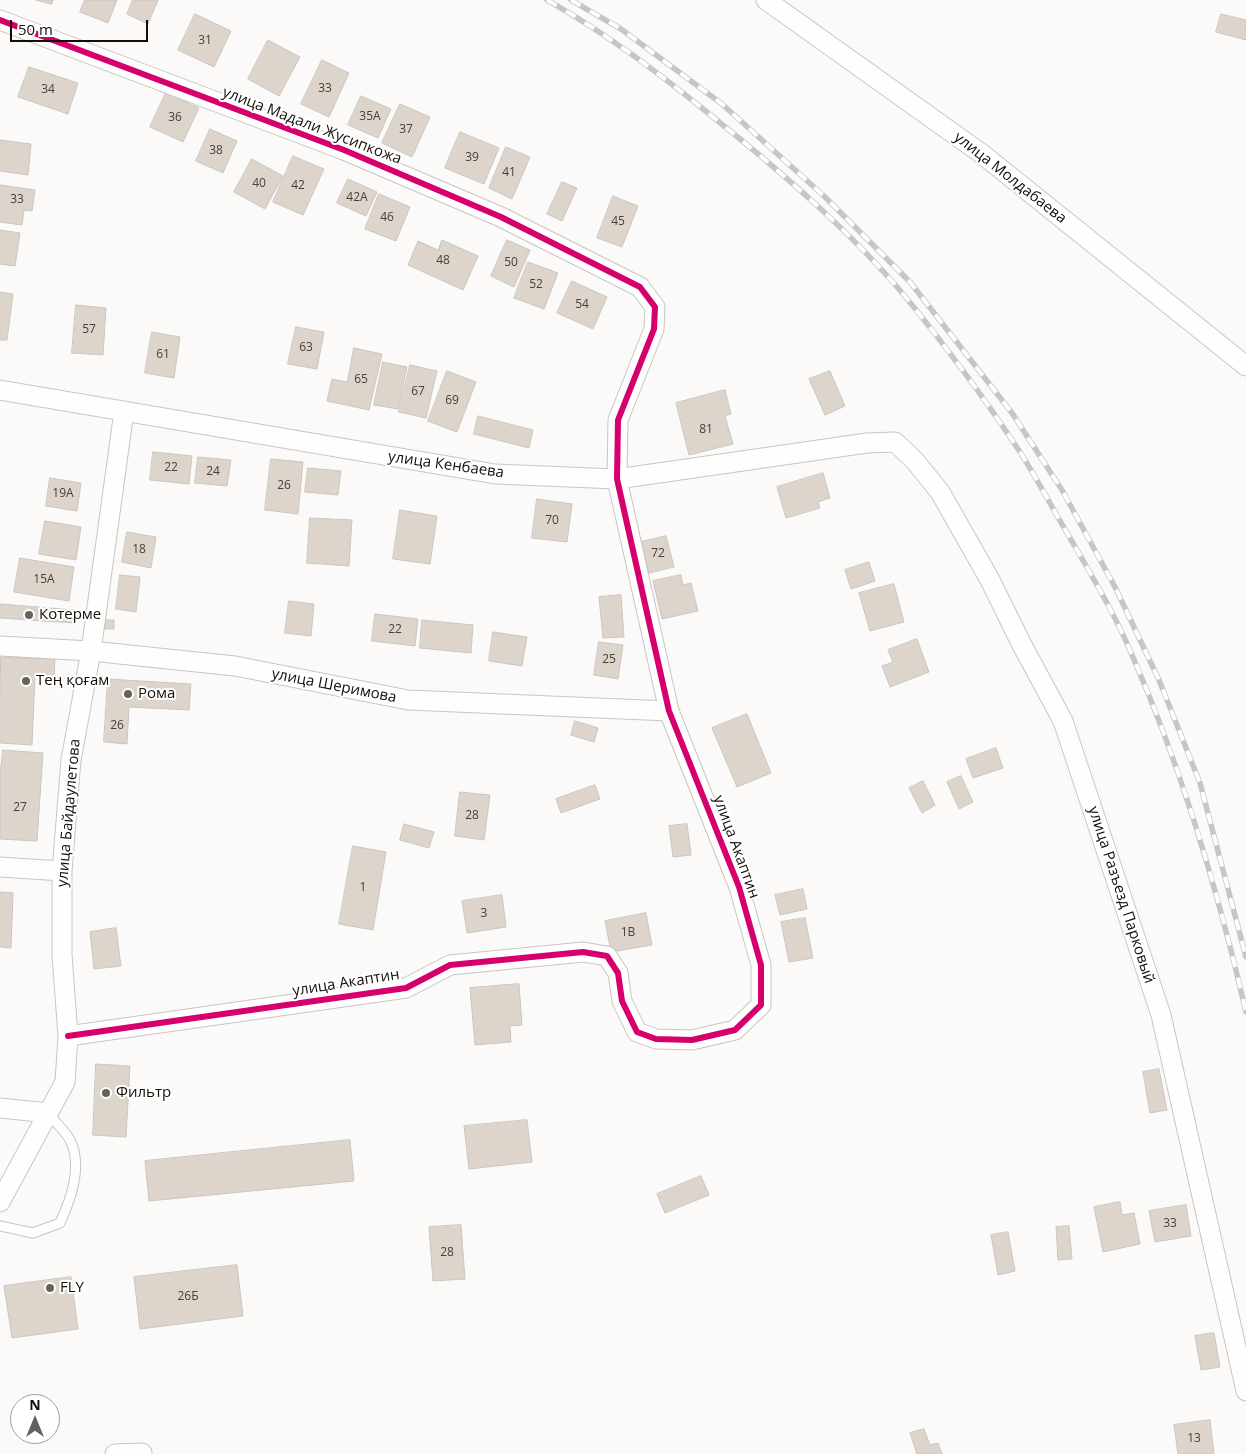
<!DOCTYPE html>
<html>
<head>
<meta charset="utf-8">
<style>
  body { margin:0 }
  #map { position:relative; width:1246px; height:1454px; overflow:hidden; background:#fcfaf8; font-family:"Open Sans",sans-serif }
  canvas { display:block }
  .north { position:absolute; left:10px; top:1394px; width:50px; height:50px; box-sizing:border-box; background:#fff; border:1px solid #a19f9c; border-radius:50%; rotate:0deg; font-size:14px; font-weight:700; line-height:20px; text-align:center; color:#130e08 }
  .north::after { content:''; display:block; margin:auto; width:18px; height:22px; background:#65615c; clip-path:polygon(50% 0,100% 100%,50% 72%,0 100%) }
  .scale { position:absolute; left:10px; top:20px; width:138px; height:22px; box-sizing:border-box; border:2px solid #130e08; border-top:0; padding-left:6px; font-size:15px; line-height:18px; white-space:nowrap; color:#130e08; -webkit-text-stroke:4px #fff; paint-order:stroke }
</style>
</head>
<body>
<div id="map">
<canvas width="1246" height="1454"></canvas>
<div class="north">N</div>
<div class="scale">50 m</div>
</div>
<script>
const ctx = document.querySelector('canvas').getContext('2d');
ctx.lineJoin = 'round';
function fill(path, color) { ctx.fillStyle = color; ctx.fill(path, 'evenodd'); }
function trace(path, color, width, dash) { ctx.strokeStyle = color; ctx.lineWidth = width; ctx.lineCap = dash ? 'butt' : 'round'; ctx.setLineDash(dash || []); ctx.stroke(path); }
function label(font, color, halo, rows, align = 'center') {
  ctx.font = font + ' "Open Sans",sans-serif'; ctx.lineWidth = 4; ctx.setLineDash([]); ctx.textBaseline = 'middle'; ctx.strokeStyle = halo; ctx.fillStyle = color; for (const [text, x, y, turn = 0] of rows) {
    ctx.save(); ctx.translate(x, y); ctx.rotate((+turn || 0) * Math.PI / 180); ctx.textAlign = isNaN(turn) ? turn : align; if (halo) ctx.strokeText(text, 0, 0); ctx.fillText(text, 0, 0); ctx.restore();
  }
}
const building = new Path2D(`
  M 36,0 L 53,0 L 52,4 Z
  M 85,0 L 117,0 L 108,23 L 80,12 Z
  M 133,0 L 158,0 L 148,24 L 127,14 Z
  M 195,14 L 231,31 L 214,67 L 178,50 Z
  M 1221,14 L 1246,20 L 1246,40 L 1216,32 Z
  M 268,40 L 300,57 L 279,96 L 248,79 Z
  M 322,60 L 349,73 L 329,117 L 301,104 Z
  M 29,67 L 78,83 L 68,114 L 18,97 Z
  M 166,93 L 199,108 L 183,142 L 150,127 Z
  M 361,96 L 391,109 L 378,138 L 348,125 Z
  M 400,104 L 430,117 L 412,157 L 382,143 Z
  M 210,129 L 237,141 L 223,173 L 196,161 Z
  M 460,132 L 499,148 L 484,184 L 445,168 Z
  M 0,140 L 31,144 L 28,175 L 0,171 Z
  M 506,147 L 530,157 L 512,199 L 489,188 Z
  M 293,156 L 324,169 L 303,215 L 273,202 Z
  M 252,159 L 283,176 L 265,209 L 234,192 Z
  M 348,179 L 377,192 L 366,216 L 337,203 Z
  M 562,182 L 577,188 L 562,221 L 547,214 Z
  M 0,185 L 35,190 L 32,211 L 24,210 L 22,225 L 0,222 Z
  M 379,194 L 410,207 L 396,241 L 365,229 Z
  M 613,196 L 638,206 L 622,247 L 597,238 Z
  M 0,230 L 20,233 L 15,266 L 0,264 Z
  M 442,240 L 478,256 L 463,290 L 408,265 L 418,241 L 438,250 Z
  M 507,240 L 530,250 L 514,287 L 491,276 Z
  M 528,262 L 558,273 L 544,309 L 514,298 Z
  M 572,281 L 607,297 L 593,329 L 557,313 Z
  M 0,292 L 13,294 L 7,340 L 0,340 Z
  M 76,305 L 106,308 L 103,355 L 72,353 Z
  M 296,327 L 324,332 L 317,369 L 288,364 Z
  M 152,332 L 180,337 L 174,378 L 145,373 Z
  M 354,348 L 382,354 L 369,410 L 327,401 L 332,379 L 347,382 Z
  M 383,362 L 407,367 L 398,409 L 374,405 Z
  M 410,365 L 437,371 L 426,418 L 399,412 Z
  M 447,371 L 476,382 L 457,432 L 428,421 Z
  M 830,371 L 845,406 L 825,415 L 809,379 Z
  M 725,390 L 731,414 L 725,416 L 733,444 L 689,455 L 676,403 Z
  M 478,416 L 533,430 L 529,448 L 474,434 Z
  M 153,452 L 192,456 L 189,484 L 150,480 Z
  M 198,457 L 231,460 L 227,486 L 195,483 Z
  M 271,459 L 303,462 L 298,514 L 265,510 Z
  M 308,468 L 341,471 L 338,495 L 305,492 Z
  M 823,473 L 830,498 L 818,502 L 820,508 L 786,518 L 777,487 Z
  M 50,478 L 81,483 L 77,511 L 46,506 Z
  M 537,499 L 572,504 L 567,542 L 532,538 Z
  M 400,510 L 437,516 L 430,564 L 393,559 Z
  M 310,518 L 352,520 L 349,566 L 307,563 Z
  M 45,521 L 81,527 L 76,560 L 39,554 Z
  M 127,532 L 156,537 L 151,568 L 122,562 Z
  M 666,536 L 674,567 L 649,573 L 641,542 Z
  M 20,558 L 74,567 L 69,601 L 14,592 Z
  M 869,562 L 875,581 L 851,589 L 845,570 Z
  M 120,575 L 140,577 L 136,612 L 116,609 Z
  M 681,575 L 683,585 L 691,583 L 698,611 L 662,619 L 653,581 Z
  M 894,584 L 904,622 L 870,631 L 859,593 Z
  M 621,595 L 624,637 L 603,638 L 599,597 Z
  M 289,601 L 314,604 L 311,636 L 285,633 Z
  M 0,604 L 75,610 L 74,623 L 0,618 Z
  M 375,614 L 418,619 L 415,646 L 372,641 Z
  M 105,620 L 114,620 L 114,629 L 105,629 Z
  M 422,620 L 473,625 L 471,653 L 420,648 Z
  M 493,632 L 527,637 L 522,666 L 489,661 Z
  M 917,639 L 929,672 L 890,687 L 882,666 L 893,662 L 888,650 Z
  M 599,642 L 623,645 L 618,679 L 594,675 Z
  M 1,657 L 55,659 L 54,678 L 35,677 L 32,745 L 0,743 Z
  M 108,679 L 191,684 L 189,710 L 129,707 L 127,744 L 104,742 Z
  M 747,714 L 771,773 L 737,787 L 712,728 Z
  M 575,721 L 598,728 L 594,742 L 571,735 Z
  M 996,748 L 1003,768 L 973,778 L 966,759 Z
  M 3,750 L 43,753 L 37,841 L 0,839 L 0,776 Z
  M 961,776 L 973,802 L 959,809 L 947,782 Z
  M 923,781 L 935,805 L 922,813 L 909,788 Z
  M 595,785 L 600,799 L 561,813 L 556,799 Z
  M 460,792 L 490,795 L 484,840 L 455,836 Z
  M 404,824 L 434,832 L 429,848 L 400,840 Z
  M 687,824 L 691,855 L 673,857 L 669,826 Z
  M 353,846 L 386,852 L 373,930 L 339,924 Z
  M 803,889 L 807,909 L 780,915 L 775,895 Z
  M 0,892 L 13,893 L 11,948 L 0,947 Z
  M 502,895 L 506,927 L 467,933 L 462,901 Z
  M 646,913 L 652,945 L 611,952 L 605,921 Z
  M 805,918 L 813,958 L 789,962 L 781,922 Z
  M 116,928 L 121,966 L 94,969 L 90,932 Z
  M 519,984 L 522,1025 L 510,1026 L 511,1042 L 475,1045 L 470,988 Z
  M 96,1064 L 130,1066 L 126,1137 L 93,1135 Z
  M 1159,1069 L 1167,1110 L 1150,1113 L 1143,1072 Z
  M 527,1120 L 532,1162 L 469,1169 L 464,1126 Z
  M 350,1140 L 354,1181 L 149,1201 L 145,1161 Z
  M 701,1176 L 709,1195 L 665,1213 L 657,1194 Z
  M 1120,1202 L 1122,1215 L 1134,1213 L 1140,1244 L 1103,1252 L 1094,1207 Z
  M 1186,1205 L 1191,1236 L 1155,1242 L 1149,1211 Z
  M 461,1225 L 465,1279 L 433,1281 L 429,1227 Z
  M 1069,1226 L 1072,1259 L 1058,1260 L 1056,1227 Z
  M 1008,1232 L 1015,1271 L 998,1275 L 991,1235 Z
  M 237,1265 L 243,1316 L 140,1329 L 134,1277 Z
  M 71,1277 L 78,1329 L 12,1338 L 4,1286 Z
  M 1210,1333 L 1214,1333 L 1220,1367 L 1201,1370 L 1195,1336 Z
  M 1210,1420 L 1214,1454 L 1178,1454 L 1174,1425 Z
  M 924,1429 L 930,1445 L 938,1443 L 942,1454 L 917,1454 L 910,1433 Z`);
const service = new Path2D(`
  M 0,1226 L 33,1233 L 60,1223 C 71,1199 83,1166 70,1140 C 65,1131 55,1122 48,1113`);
const minor = new Path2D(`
  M 766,0 L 982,154 L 1246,366
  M 0,20 L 344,150 L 501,217 L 640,287 L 655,307 L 654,329 L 618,420 L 617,479 L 669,711 L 739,887 L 761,965 L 761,1005 L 735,1030 L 692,1040 L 656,1039 L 637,1032 L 622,1001 L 618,973 L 607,956 L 583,952 L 450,965 L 406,988 L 68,1036
  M 0,390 L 495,474 L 617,479 L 867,443 L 895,442 L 915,461 L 940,492 L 990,580 L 1022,645 L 1063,721 L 1161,1015 L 1246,1391
  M 0,646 L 91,651 L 235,666 L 408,700 L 669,711
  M 0,867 L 62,871
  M 0,1108 L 48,1113
  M 0,1202 L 65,1082 L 68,1036 L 62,955 L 62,871 L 71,760 L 91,651 L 124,411
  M 115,1454 L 142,1453`);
const rail = new Path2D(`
  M 547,0 C 606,33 660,74 713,117 C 780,171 848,229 904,295 C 944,344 983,396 1018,449 C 1035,475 1050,504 1066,531 C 1089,571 1114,612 1132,655 C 1182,769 1218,891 1246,1012
  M 571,0 L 621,29 L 722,104 L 824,196 L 910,282 L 1012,413 L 1062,490 L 1115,587 L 1159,680 L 1200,783 L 1246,957`);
const cycleway = new Path2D(`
  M 0,20 L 344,150 L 501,217 L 640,287 L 655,307 L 654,329 L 618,420 L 617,479 L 669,711 L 739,887 L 761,965 L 761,1005 L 735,1030 L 692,1040 L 656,1039 L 637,1032 L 622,1001 L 618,973 L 607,956 L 583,952 L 450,965 L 406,988 L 68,1036`);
const markers = [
  [29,615,5,"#65615c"],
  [26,681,5,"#65615c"],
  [128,694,5,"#65615c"],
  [106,1093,5,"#65615c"],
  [50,1288,5,"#65615c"]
];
const numberNames = [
  ["31",205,41],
  ["33",325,89],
  ["34",48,90],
  ["35А",370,117],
  ["36",175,118],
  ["37",406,130],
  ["38",216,151],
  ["39",472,158],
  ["41",509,173],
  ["40",259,184],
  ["42",298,186],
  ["42А",357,198],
  ["33",17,200],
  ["46",387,218],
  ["45",618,222],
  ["48",443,261],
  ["50",511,263],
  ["52",536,285],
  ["54",582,305],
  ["57",89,330],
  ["63",306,348],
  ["61",163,355],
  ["65",361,380],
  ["67",418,392],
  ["69",452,401],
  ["81",706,430],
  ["22",171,468],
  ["24",213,472],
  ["26",284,486],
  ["19А",63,494],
  ["70",552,521],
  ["18",139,550],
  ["72",658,554],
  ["15А",44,580],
  ["22",395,630],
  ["25",609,660],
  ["26",117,726],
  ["27",20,808],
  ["28",472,816],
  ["1",363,888],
  ["3",484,914],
  ["1В",628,933],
  ["33",1170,1224],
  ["28",447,1253],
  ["26Б",188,1297],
  ["13",1194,1439]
];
const streetNames = [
  ["улица Мадали Жусипкожа",312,126,21],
  ["улица Молдабаева",1010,178,38],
  ["улица Кенбаева",446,465,8],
  ["улица Шеримова",334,686,11],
  ["улица Байдаулетова",69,813,-85],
  ["улица Акаптин",736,847,70],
  ["улица Разъезд Парковый",1121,895,72],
  ["улица Акаптин",346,983,-9]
];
const poiNames = [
  ["Котерме",39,615],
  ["Тең қоғам",36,681],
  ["Рома",138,694],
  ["Фильтр",116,1093],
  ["FLY",60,1288]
];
fill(building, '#ddd5cb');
trace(building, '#c9c6c2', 1);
trace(service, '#c9c5c1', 11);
trace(minor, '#c9c5c1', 21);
trace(service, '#fffefe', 9);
trace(minor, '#fffefe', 19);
trace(rail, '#c7c6c5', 5.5);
trace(rail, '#fff', 4, [11]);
trace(cycleway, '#d6006c', 6);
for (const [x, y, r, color] of markers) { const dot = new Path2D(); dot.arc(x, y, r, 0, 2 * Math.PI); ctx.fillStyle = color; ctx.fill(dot); trace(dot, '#fff', 2); }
label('12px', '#464039', null, numberNames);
label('15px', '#130e08', '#fff', streetNames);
label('15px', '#130e08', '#fff', poiNames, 'left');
</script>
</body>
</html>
